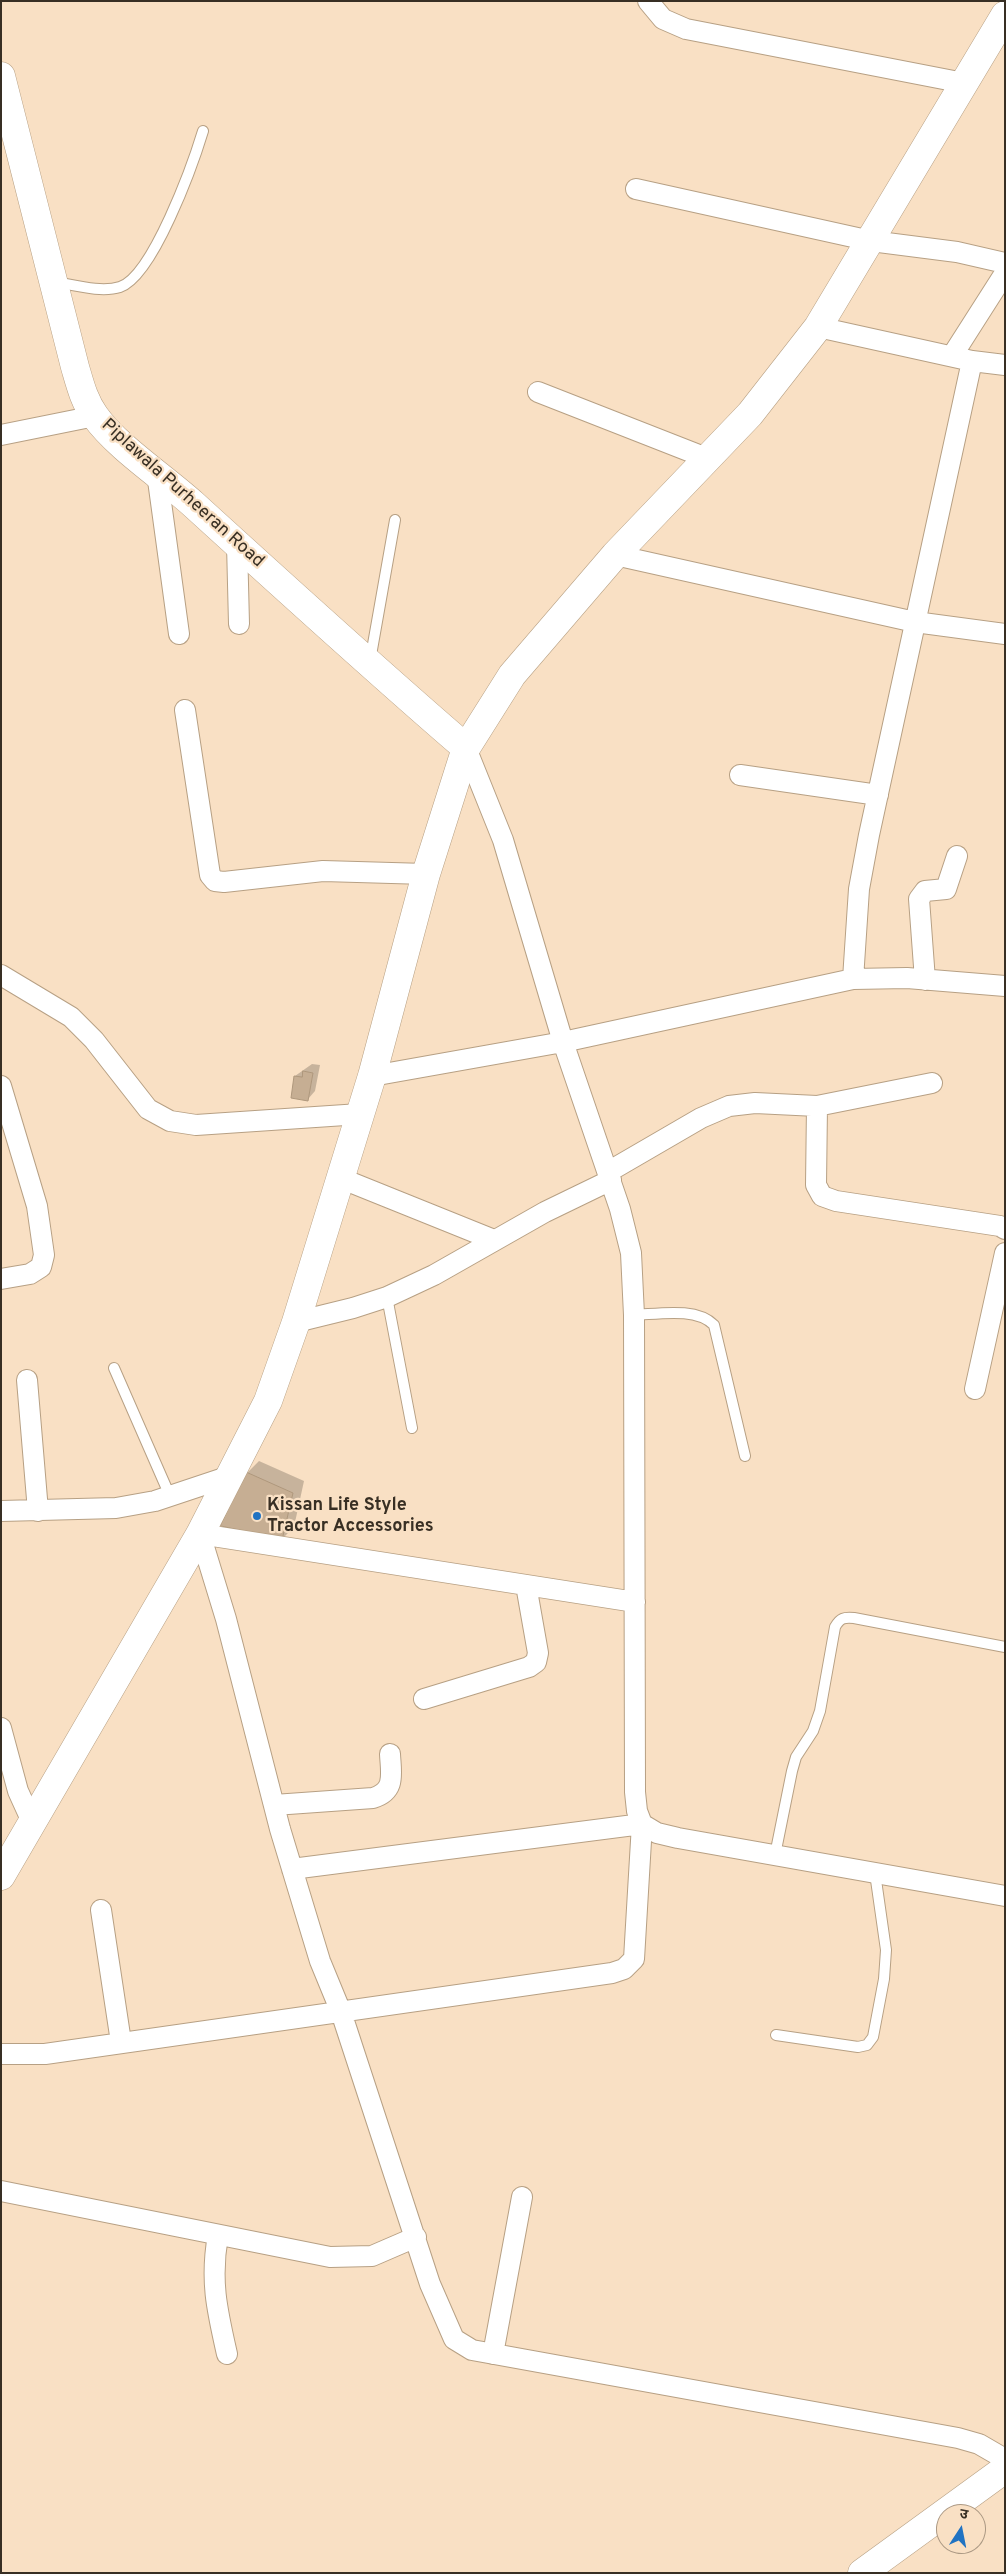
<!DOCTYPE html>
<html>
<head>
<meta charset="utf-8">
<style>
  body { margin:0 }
  #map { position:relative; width:1006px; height:2574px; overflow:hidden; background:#f9e0c4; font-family:Overpass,"Noto Sans Devanagari",sans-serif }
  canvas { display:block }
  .frame { position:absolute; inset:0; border:2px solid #382f24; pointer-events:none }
  .north { position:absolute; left:936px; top:2504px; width:50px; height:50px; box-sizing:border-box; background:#f9e0c4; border:1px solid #ac9984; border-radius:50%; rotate:11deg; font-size:14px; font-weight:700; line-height:20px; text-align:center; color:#382f24 }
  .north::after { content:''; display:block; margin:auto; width:18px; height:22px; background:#2173c2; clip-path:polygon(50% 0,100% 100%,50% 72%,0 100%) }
</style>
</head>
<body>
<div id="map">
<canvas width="1006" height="2574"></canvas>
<div class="frame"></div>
<div class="north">उ</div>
</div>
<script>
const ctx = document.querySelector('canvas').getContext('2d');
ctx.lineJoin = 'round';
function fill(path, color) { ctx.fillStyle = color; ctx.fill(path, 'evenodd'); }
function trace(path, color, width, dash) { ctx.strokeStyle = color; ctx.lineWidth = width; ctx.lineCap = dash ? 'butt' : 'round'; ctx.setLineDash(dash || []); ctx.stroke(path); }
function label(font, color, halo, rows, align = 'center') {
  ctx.font = font + ' Overpass,sans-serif'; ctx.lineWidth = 4.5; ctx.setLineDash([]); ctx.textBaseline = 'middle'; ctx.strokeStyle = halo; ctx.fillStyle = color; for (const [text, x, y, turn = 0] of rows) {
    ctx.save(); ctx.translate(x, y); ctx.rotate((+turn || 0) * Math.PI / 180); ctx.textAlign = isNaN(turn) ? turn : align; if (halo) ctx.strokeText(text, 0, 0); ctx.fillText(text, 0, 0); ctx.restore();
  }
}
const shadow = new Path2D(`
  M 312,1064 L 320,1065 L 315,1091 L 308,1099 L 292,1097 L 295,1076 Z
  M 259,1461 L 304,1481 L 294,1527 L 282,1539 L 247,1473 Z`);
const building = new Path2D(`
  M 303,1071 L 313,1073 L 308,1101 L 291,1098 L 294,1076 L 302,1077 Z
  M 246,1472 L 293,1493 L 282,1540 L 221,1526 Z`);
const lane = new Path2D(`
  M 55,282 C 74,285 101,293 120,287 C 153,276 193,164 203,131
  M 370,661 L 395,520
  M 387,1297 L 412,1428
  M 634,1315 C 659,1314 696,1307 714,1325 L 745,1456
  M 114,1368 L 170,1496
  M 775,1855 L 792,1771 L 796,1757 L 813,1731 L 820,1711 L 835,1627 C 840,1618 844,1617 854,1618 L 1005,1647
  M 776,2035 L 858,2047 L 867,2045 L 873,2037 L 884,1979 L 886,1950 L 875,1873`);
const street = new Path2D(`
  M 648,1 L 663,19 L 686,29 L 964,83
  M 636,189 L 871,241 L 957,252 L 1005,263
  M 818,327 L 972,361 L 1005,365
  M 952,356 L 1005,273
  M 538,392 L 709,459
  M 1,435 L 95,416
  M 157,473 L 179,634
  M 237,544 L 239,624
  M 615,555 L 915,622 L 1005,634
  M 185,710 L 210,875 L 215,881 L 224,882 L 323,871 L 426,874
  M 740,775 L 878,795
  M 1,975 L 71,1017 L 94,1040 L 148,1109 L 170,1121 L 196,1125 L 360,1114
  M 853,979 L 859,889 L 869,835 L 972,361
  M 925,980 L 919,899 L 925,891 L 946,889 L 957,856
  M 372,1076 L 563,1042 L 853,979 L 907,978 L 1005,986
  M 1,1086 L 37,1206 L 44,1255 L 41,1267 L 30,1274 L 1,1279
  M 817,1106 L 816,1185 L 822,1196 L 836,1201 L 1000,1226 L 1005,1229
  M 608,1172 L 701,1118 L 729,1106 L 755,1103 L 817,1106 L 932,1083
  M 340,1178 L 494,1240
  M 296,1322 L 353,1308 L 387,1297 L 434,1275 L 545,1212 L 611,1180
  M 27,1380 L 38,1511
  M 975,1389 L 1005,1253
  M 1,1511 L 116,1508 L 155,1501 L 230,1476
  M 635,1602 L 200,1534 L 226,1619 L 280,1829 L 320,1961 L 341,2012 L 430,2284 L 454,2339 L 472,2350 L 958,2438 L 979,2444 L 1005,2459
  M 424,1699 L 529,1667 L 536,1662 L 538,1653 L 526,1585
  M 1,1728 L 18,1791 L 33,1824
  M 274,1805 L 373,1798 C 396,1791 391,1774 390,1754
  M 292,1869 L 642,1824 L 657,1833 L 678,1838 L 1005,1896
  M 101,1910 L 121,2042
  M 1,2054 L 45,2054 L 612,1973 L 624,1969 L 634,1959 L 642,1824 L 637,1811 L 635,1792 L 634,1315 L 631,1253 L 620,1209 L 563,1042 L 503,840 L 466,748
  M 1,2191 L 330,2257 L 372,2256 L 416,2237
  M 218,2235 C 210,2281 217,2310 227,2354
  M 493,2354 L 522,2197`);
const secondary = new Path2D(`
  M 1,76 L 75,367 C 80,384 84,401 95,416 C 117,447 163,477 193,504 C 283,586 373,668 466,748
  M 1,1876 L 200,1534 L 268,1401 L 296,1322 L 372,1076 L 426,874 L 466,748 L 512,675 L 615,555 L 750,414 L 818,327 L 1005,15`);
const highway = new Path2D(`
  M 862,2573 L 1005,2469`);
const markers = [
  [257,1516,5,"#2173c2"]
];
const streetNames = [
  ["Piplawala Purheeran Road",182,494,42]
];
const poiNames = [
  ["Kissan Life Style",267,1506],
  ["Tractor Accessories",267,1527]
];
fill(shadow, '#0003');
fill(building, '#c6ae93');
trace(building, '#ae977c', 1);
trace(lane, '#b7a084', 12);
trace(street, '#b7a084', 22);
trace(secondary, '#b7a084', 29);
trace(highway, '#b7a084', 29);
trace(lane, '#fff', 10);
trace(street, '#fff', 20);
trace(secondary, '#fff', 28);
trace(highway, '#fff', 28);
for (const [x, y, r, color] of markers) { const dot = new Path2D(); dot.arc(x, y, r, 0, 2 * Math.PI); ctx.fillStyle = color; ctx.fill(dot); trace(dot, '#f9e0c4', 2); }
label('18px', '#382f24', '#f9e0c4', streetNames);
label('bold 18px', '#382f24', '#f9e0c4', poiNames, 'left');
</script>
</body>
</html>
